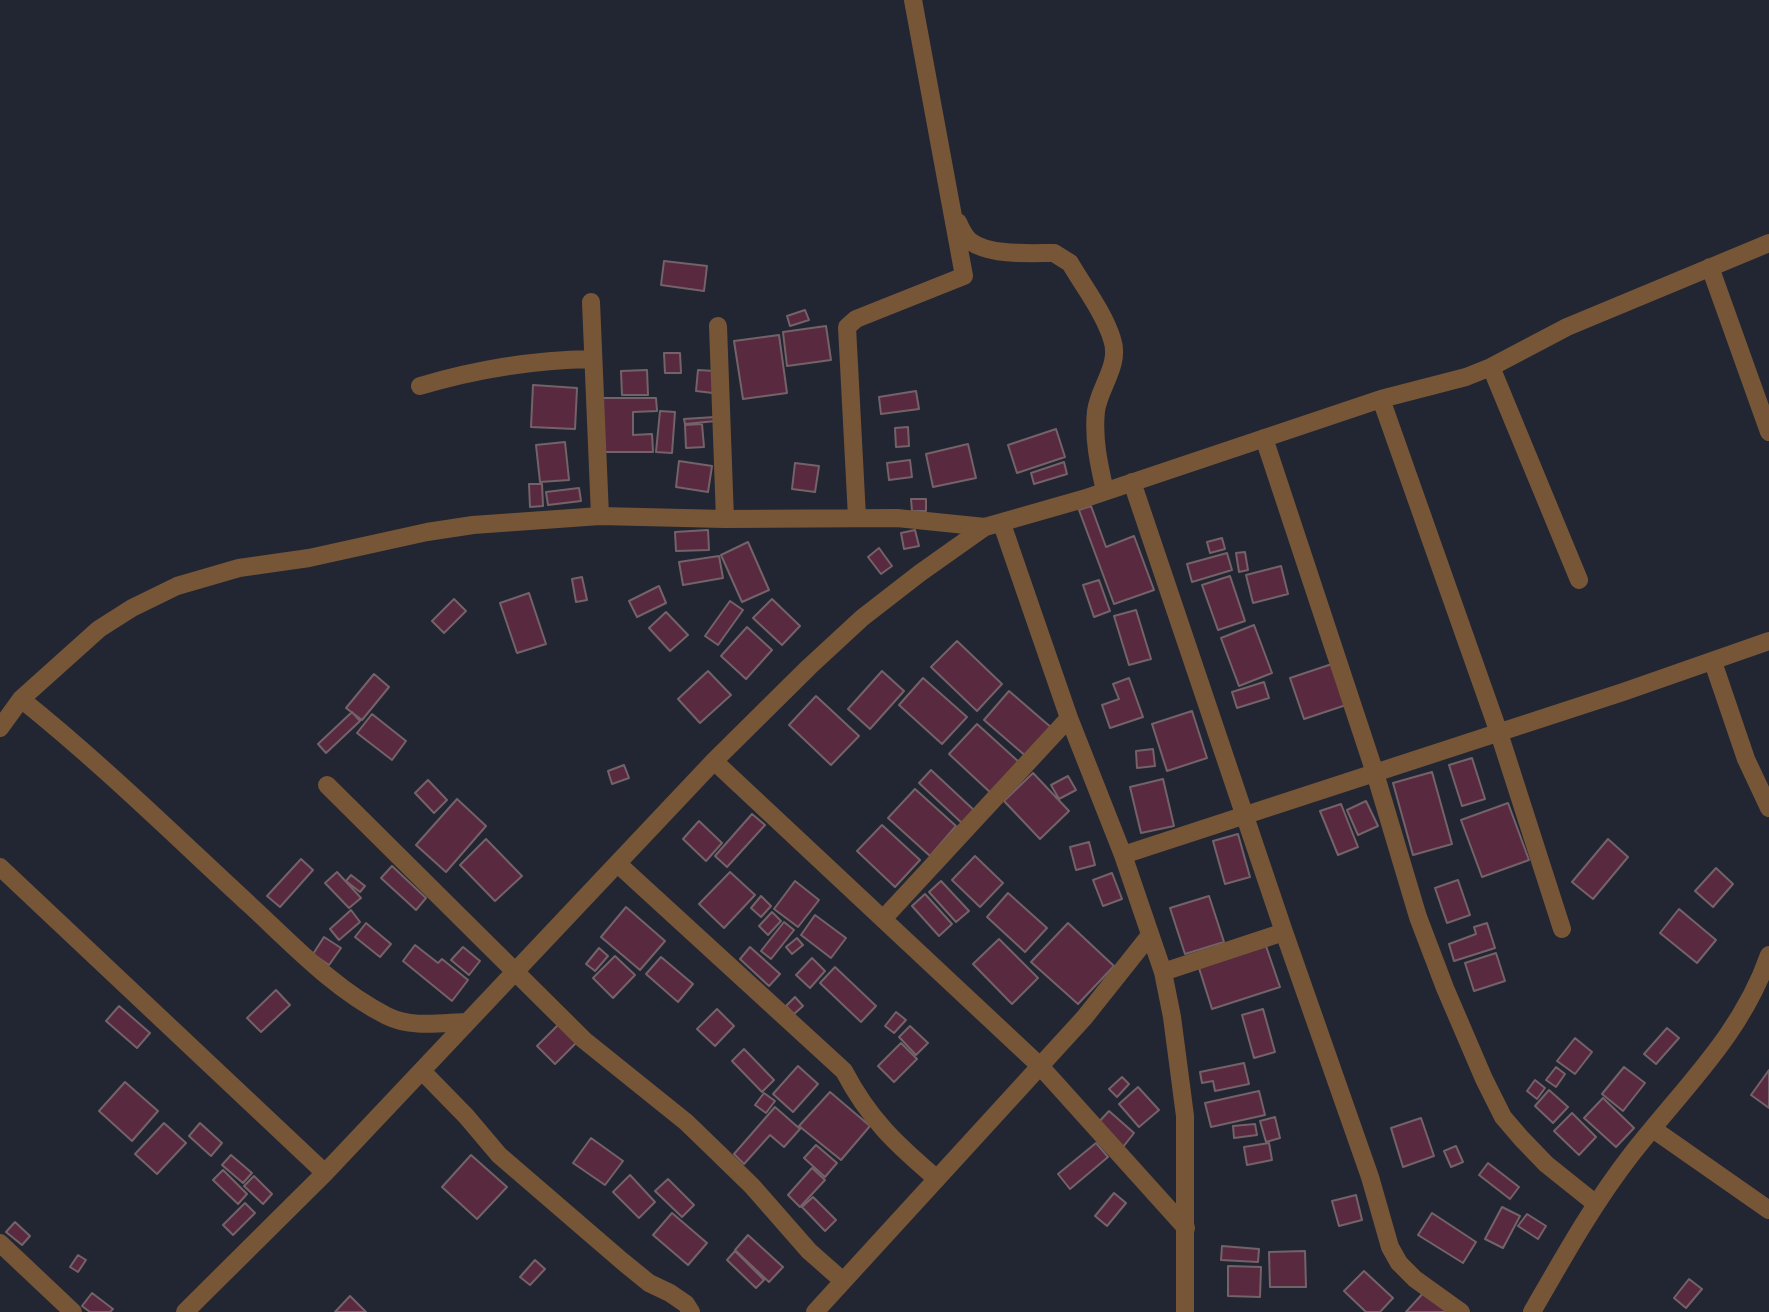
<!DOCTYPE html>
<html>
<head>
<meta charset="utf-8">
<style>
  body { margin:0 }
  canvas { display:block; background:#222632 }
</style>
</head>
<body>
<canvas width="1769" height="1312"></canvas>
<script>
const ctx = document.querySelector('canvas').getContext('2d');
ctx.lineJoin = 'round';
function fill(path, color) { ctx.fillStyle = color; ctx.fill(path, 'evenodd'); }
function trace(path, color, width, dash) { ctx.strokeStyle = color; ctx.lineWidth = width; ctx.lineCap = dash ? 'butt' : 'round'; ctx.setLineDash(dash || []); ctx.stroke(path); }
const building = new Path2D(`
  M 664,261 L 707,266 L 704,291 L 661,285 Z
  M 805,310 L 809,320 L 790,326 L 787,316 Z
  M 826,326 L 831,360 L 787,366 L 783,332 Z
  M 779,335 L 787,393 L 743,399 L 734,341 Z
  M 664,353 L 680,353 L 681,373 L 665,373 Z
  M 647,370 L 648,395 L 622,395 L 621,371 Z
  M 698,370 L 715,371 L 713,393 L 696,391 Z
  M 533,385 L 577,388 L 575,429 L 531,427 Z
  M 916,391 L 919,409 L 881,414 L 879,397 Z
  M 602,398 L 656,398 L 657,411 L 633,412 L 633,435 L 652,434 L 653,452 L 603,452 Z
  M 660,411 L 675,412 L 672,453 L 656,452 Z
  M 715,417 L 716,421 L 685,424 L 684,419 Z
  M 702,424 L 704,447 L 686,448 L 685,425 Z
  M 908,427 L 909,446 L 896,447 L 895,428 Z
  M 1056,429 L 1065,457 L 1017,473 L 1008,445 Z
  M 565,442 L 569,480 L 540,482 L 536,445 Z
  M 968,444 L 976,478 L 933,487 L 926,454 Z
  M 910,460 L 912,477 L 889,480 L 887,463 Z
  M 679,461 L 712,466 L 708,492 L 676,487 Z
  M 1064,462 L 1067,474 L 1034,484 L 1031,473 Z
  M 795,463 L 819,466 L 815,492 L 792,489 Z
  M 529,484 L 542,484 L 543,506 L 530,507 Z
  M 579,488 L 581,501 L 548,505 L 546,492 Z
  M 911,499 L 926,499 L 926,511 L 912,511 Z
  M 1091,506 L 1106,547 L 1134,536 L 1154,590 L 1114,604 L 1079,510 Z
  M 708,530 L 709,550 L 676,551 L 675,532 Z
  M 915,530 L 919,546 L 904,549 L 901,533 Z
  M 1222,538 L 1225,549 L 1210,553 L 1207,542 Z
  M 748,542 L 769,590 L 742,602 L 721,555 Z
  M 879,548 L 892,566 L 881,574 L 868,557 Z
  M 1245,552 L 1248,570 L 1239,572 L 1236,553 Z
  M 1227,553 L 1232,570 L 1192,582 L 1187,564 Z
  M 719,556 L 723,578 L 683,585 L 679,562 Z
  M 1281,566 L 1288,594 L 1253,603 L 1246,575 Z
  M 1230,576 L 1245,621 L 1218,630 L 1202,585 Z
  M 582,577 L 587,600 L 576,602 L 572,579 Z
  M 1099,580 L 1110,611 L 1094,617 L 1083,585 Z
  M 659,586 L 666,603 L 637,617 L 629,601 Z
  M 529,593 L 546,644 L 517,653 L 500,603 Z
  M 454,599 L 466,611 L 444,633 L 432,621 Z
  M 772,599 L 800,626 L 782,645 L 753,618 Z
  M 730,601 L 743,610 L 718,645 L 705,636 Z
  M 1136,610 L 1151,659 L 1129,665 L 1114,616 Z
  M 666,612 L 688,635 L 670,651 L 649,628 Z
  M 1254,625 L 1272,673 L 1239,686 L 1221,638 Z
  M 747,627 L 772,650 L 746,679 L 721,656 Z
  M 957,641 L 1002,684 L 977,711 L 931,667 Z
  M 1332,664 L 1346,705 L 1304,719 L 1290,678 Z
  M 708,671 L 731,695 L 700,723 L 678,699 Z
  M 882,671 L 904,691 L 870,729 L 848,709 Z
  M 374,674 L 389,687 L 362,720 L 346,708 Z
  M 923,678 L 967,717 L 942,744 L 899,705 Z
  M 1129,678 L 1143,717 L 1110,728 L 1102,705 L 1119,699 L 1113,684 Z
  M 1264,682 L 1269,698 L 1237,708 L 1232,692 Z
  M 1009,691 L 1053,729 L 1028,758 L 984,720 Z
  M 816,696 L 859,736 L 831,765 L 789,725 Z
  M 1192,711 L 1207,758 L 1167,771 L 1152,724 Z
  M 352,712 L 360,721 L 326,753 L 318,744 Z
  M 372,714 L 406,741 L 392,760 L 357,733 Z
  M 977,724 L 1020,763 L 992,794 L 949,754 Z
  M 1153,749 L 1155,766 L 1137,768 L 1136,751 Z
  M 1472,758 L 1485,799 L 1462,806 L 1449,765 Z
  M 624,765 L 629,778 L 612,784 L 608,771 Z
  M 931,770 L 976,812 L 964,825 L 919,783 Z
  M 1432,772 L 1452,844 L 1413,855 L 1393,783 Z
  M 1033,773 L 1069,811 L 1040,839 L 1004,801 Z
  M 1068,776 L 1076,790 L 1059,799 L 1051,785 Z
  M 1163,779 L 1174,826 L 1141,833 L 1130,787 Z
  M 428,780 L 447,800 L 434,813 L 415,793 Z
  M 915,789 L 956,826 L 930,856 L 888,818 Z
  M 457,799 L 486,826 L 446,872 L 416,845 Z
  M 1366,801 L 1378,826 L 1358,835 L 1347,810 Z
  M 1508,803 L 1529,860 L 1482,877 L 1461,820 Z
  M 1341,804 L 1358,847 L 1338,855 L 1320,811 Z
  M 752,814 L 765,825 L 727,867 L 715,856 Z
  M 699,821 L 722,843 L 706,861 L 683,839 Z
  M 882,825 L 920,860 L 895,887 L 857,851 Z
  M 1238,834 L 1250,877 L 1225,884 L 1213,841 Z
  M 486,839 L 522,876 L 495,901 L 460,865 Z
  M 1608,839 L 1628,857 L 1593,899 L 1572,882 Z
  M 1089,842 L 1095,865 L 1076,870 L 1070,847 Z
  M 975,856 L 1003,883 L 980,907 L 952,880 Z
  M 301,859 L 313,870 L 280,907 L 267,896 Z
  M 392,866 L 426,898 L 416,910 L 381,878 Z
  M 1716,868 L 1733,884 L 1713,907 L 1695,891 Z
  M 337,872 L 361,898 L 349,908 L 325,883 Z
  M 730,872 L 755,895 L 724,928 L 699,904 Z
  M 1112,873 L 1122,899 L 1103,906 L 1093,880 Z
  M 351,875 L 365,886 L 360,892 L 346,881 Z
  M 1458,880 L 1470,915 L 1447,923 L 1435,888 Z
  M 795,881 L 819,900 L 798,927 L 774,909 Z
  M 941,881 L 969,911 L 956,922 L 929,892 Z
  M 1008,893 L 1047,928 L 1025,952 L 987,917 Z
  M 925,894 L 952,924 L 939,936 L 912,906 Z
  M 761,896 L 771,906 L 761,917 L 751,908 Z
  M 1209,896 L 1224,942 L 1185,954 L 1170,908 Z
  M 626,907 L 665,941 L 640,970 L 601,937 Z
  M 1679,909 L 1716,940 L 1697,963 L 1660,933 Z
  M 351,910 L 360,922 L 339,940 L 330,929 Z
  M 772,912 L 781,921 L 768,935 L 759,926 Z
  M 815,915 L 846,938 L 831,958 L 801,935 Z
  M 784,922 L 794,930 L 771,959 L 761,951 Z
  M 366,923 L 391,944 L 380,957 L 355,937 Z
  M 1068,923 L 1114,966 L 1078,1004 L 1031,962 Z
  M 1487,923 L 1495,948 L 1454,961 L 1449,944 L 1476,934 L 1474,927 Z
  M 324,937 L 341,948 L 329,965 L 313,954 Z
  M 797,938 L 803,945 L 792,954 L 786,947 Z
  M 999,939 L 1038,978 L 1012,1004 L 973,964 Z
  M 415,945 L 438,963 L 442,959 L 468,980 L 452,1001 L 403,961 Z
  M 1266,946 L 1280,987 L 1212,1009 L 1199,968 Z
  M 463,947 L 480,961 L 469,975 L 451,960 Z
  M 750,947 L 780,974 L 769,986 L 740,959 Z
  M 599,948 L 608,956 L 595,971 L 586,964 Z
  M 1496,953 L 1505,981 L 1474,991 L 1465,963 Z
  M 615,956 L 635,975 L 613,998 L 593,978 Z
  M 661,957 L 693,984 L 678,1002 L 646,974 Z
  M 812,958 L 825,971 L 810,988 L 796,975 Z
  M 835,967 L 876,1006 L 861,1022 L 820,983 Z
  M 276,990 L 290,1005 L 261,1032 L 247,1018 Z
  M 795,997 L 803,1006 L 794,1014 L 786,1006 Z
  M 119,1006 L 150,1033 L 137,1048 L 106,1021 Z
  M 717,1009 L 734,1026 L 715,1046 L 697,1029 Z
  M 1263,1009 L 1275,1052 L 1254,1058 L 1242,1015 Z
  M 896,1012 L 906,1020 L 894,1033 L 885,1026 Z
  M 559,1024 L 577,1042 L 555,1064 L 537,1046 Z
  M 910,1026 L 928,1043 L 916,1055 L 899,1037 Z
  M 1667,1028 L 1679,1038 L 1656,1064 L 1644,1054 Z
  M 1575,1038 L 1592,1052 L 1575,1074 L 1557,1061 Z
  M 901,1043 L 917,1059 L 894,1082 L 878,1066 Z
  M 744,1049 L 774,1080 L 762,1092 L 732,1061 Z
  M 1244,1063 L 1249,1084 L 1215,1091 L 1213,1081 L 1202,1083 L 1200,1072 Z
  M 798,1066 L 818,1084 L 793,1112 L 773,1094 Z
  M 1556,1067 L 1565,1074 L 1556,1087 L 1546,1080 Z
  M 1624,1067 L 1645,1083 L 1623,1111 L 1602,1094 Z
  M 1769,1070 L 1769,1108 L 1751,1095 Z
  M 1122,1077 L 1129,1084 L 1117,1097 L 1109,1089 Z
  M 1535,1080 L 1545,1088 L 1537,1099 L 1527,1091 Z
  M 125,1082 L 158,1111 L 132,1141 L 99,1111 Z
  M 1138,1087 L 1159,1110 L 1139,1127 L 1119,1104 Z
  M 1549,1090 L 1568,1107 L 1553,1123 L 1535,1106 Z
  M 1259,1091 L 1265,1115 L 1211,1127 L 1205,1103 Z
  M 830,1092 L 870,1126 L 841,1160 L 799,1126 Z
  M 764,1093 L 775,1101 L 766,1113 L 755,1105 Z
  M 1603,1098 L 1634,1128 L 1616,1147 L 1584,1118 Z
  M 775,1107 L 800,1129 L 784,1147 L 770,1135 L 744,1164 L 734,1154 Z
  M 1109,1111 L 1134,1133 L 1123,1147 L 1097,1124 Z
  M 1572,1113 L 1596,1137 L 1579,1155 L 1554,1131 Z
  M 1275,1117 L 1280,1138 L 1266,1142 L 1260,1121 Z
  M 1421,1118 L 1434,1156 L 1403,1167 L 1391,1128 Z
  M 164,1123 L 186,1143 L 157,1174 L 135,1154 Z
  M 200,1123 L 222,1143 L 211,1156 L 189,1136 Z
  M 1255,1124 L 1257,1135 L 1234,1138 L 1233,1126 Z
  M 591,1138 L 623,1161 L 605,1185 L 573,1163 Z
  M 1096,1143 L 1108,1157 L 1070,1189 L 1058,1174 Z
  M 1269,1143 L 1272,1160 L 1247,1165 L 1244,1147 Z
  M 816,1145 L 837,1163 L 825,1177 L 804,1158 Z
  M 1456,1146 L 1463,1162 L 1451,1167 L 1444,1151 Z
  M 231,1155 L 252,1173 L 243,1183 L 222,1165 Z
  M 471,1155 L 507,1187 L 477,1219 L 442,1187 Z
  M 1488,1163 L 1519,1187 L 1510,1199 L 1479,1175 Z
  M 812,1168 L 825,1180 L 800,1207 L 788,1195 Z
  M 223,1170 L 247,1194 L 238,1204 L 213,1180 Z
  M 630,1175 L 655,1202 L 639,1218 L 613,1192 Z
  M 254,1176 L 272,1194 L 263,1204 L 244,1186 Z
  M 668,1179 L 694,1205 L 682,1217 L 655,1191 Z
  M 1114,1193 L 1126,1203 L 1107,1226 L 1095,1216 Z
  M 1356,1195 L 1362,1220 L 1339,1226 L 1332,1201 Z
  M 813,1197 L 836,1220 L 825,1231 L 802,1207 Z
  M 245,1203 L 255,1213 L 233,1235 L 223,1225 Z
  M 1502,1207 L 1520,1216 L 1503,1248 L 1485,1239 Z
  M 672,1213 L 707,1243 L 688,1265 L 653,1235 Z
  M 1432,1213 L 1476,1242 L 1463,1263 L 1418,1235 Z
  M 1527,1214 L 1546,1226 L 1538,1239 L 1518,1226 Z
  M 15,1222 L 30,1236 L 22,1245 L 6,1232 Z
  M 748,1235 L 783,1267 L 769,1282 L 735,1250 Z
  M 1222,1246 L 1259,1249 L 1258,1262 L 1221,1260 Z
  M 735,1251 L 764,1280 L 756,1288 L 727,1260 Z
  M 1305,1251 L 1306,1287 L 1270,1287 L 1269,1252 Z
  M 78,1255 L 86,1260 L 78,1272 L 70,1267 Z
  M 535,1260 L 545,1269 L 530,1285 L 520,1277 Z
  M 1228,1266 L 1261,1267 L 1260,1297 L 1228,1296 Z
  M 1364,1271 L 1393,1298 L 1380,1312 L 1366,1312 L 1344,1291 Z
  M 1689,1279 L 1702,1289 L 1686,1308 L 1674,1298 Z
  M 1426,1290 L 1450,1312 L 1406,1312 Z
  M 92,1293 L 113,1309 L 110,1312 L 90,1312 L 82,1306 Z
  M 350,1296 L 366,1312 L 335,1312 Z`);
const minor = new Path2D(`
  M 958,222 C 961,229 964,236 970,241 C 989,256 1031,253 1054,253 L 1070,263 C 1084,287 1104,313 1112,339 C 1121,365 1099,387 1096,411 C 1093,438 1099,465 1105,491
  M 1710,267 L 1769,432
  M 591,302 L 600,516
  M 718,326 L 725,519
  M 1491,367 L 1579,580
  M 420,386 C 477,369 533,360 592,359
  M 1381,399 L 1499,733 L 1562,929
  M 1264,438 L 1375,773 L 1418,917 L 1445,988 L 1484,1079 L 1503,1117 L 1521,1138 L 1546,1164 L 1596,1204
  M 1132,482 L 1284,932 L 1370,1177 L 1390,1247 L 1399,1263 L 1415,1279 L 1461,1312
  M 857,517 L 847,327 L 856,319 L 964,276 L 913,0
  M 1002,524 L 1069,718 L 1123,855 L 1163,972 L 1172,1017 L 1185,1116 L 1185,1312
  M 1713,662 L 1746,759 L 1769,808
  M 21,699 C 101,763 175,836 251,906 C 293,945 335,990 387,1016 C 411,1028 440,1023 466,1022
  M 0,728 L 21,699 L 99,629 L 132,608 L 177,586 L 239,568 L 309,558 L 427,532 L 473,525 L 600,516 L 725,519 L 897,518 L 985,527
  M 714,761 L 1040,1066 L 1186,1228
  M 327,785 L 584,1040 L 686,1122 L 716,1151 L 752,1186 L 809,1251 L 843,1281
  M 1123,855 L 1623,692 L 1769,641
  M 618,864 L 844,1071 C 869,1119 896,1144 937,1179
  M 0,867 L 325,1173
  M 883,919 L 1069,718
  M 1163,972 L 1284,932
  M 422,1071 L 466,1116 L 499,1155 L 622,1261 L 649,1283 L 670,1293 L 686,1304 L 691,1312
  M 1653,1129 L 1769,1210
  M 0,1243 L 73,1312
  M 185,1312 L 325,1173 L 714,761 L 809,667 L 862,618 L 920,573 L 985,527 L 1083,499 L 1381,399 L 1466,377 L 1491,367 L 1567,327 L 1769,243
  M 815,1312 L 1084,1018 L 1150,935
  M 1532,1312 C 1563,1258 1593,1204 1631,1155 C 1683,1088 1741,1036 1769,955`);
fill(building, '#59293f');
trace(building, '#736268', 2);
trace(minor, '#775638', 18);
</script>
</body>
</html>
